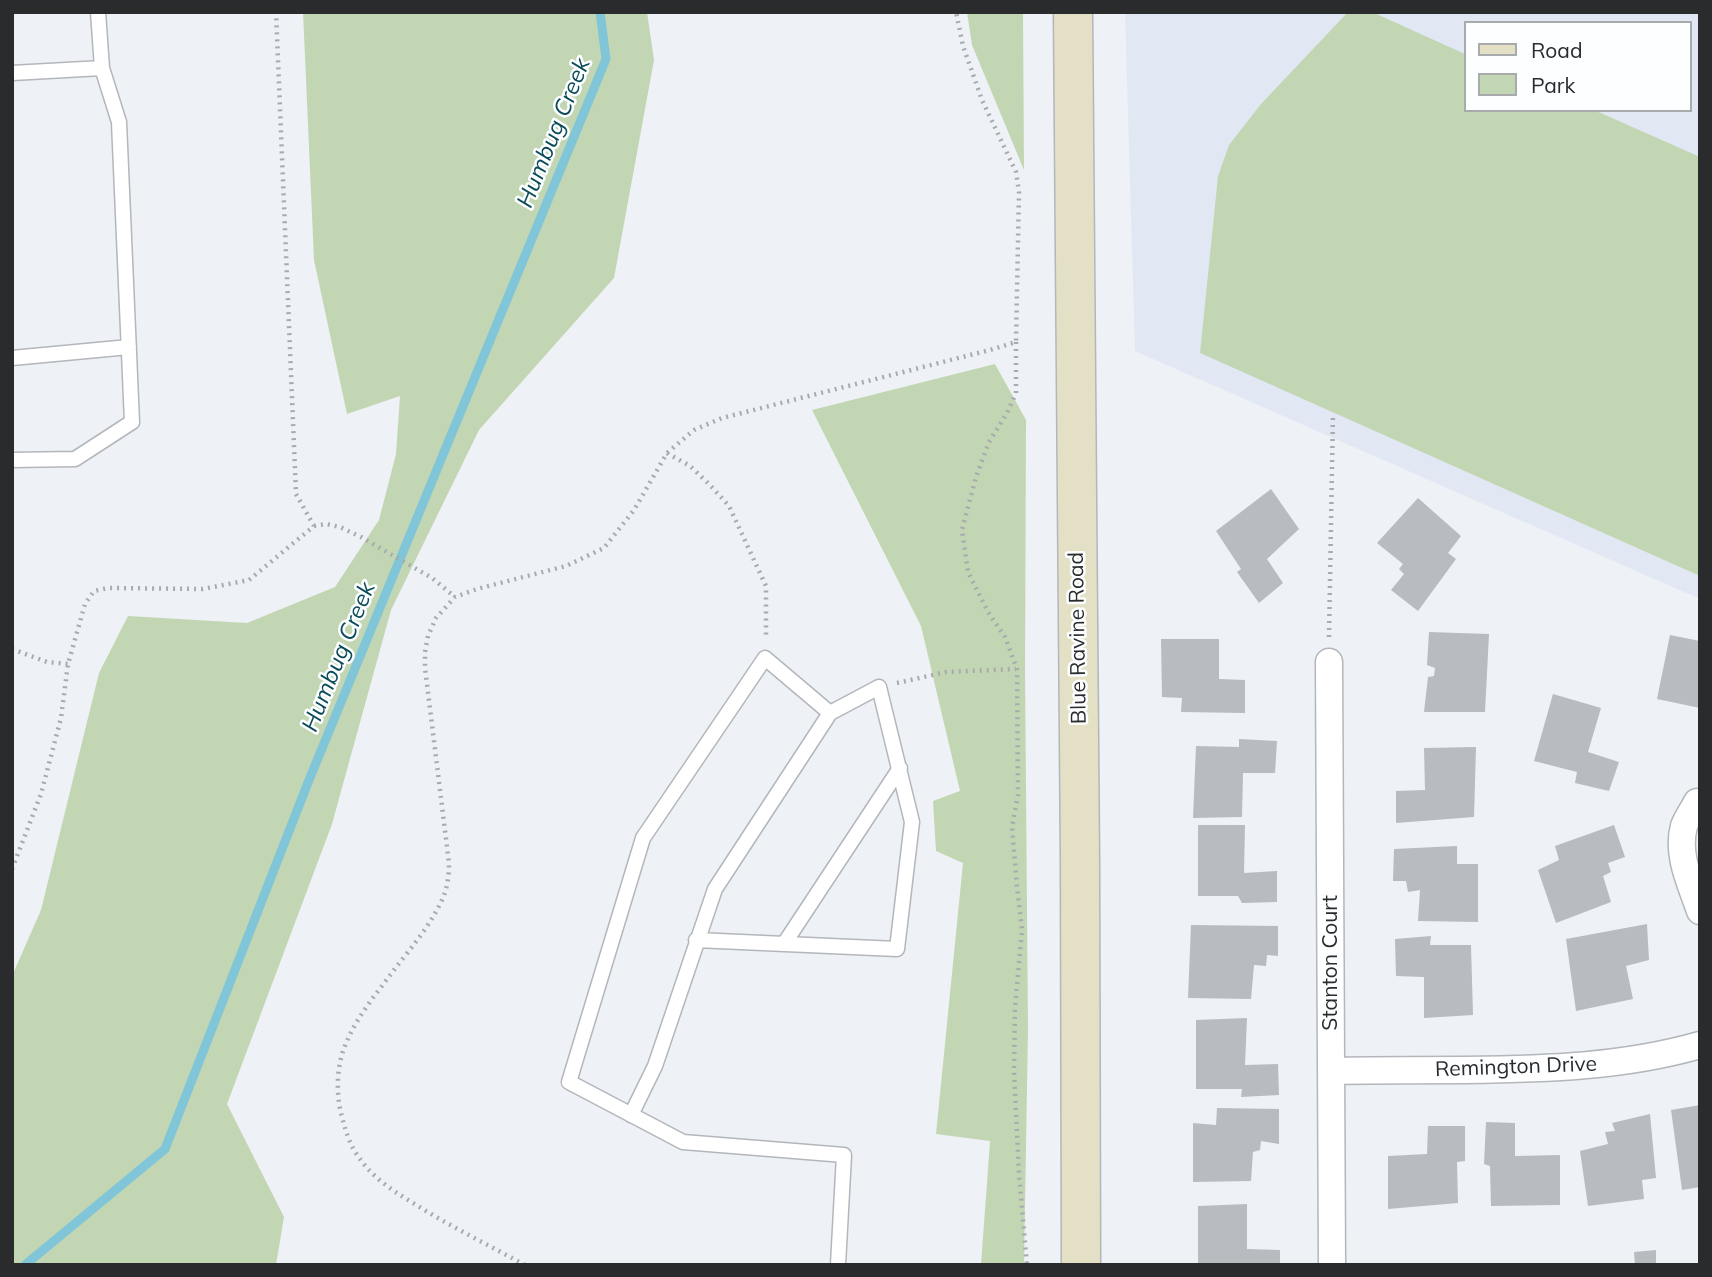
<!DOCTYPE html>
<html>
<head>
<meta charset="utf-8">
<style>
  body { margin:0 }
  #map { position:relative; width:1712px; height:1277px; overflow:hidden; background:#eef1f6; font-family:Mulish,sans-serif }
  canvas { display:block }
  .frame { position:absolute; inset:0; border:14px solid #2a2b2d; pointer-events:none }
  .legend { position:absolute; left:1464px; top:21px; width:228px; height:91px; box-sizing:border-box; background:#fdfeff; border:2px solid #a9aaab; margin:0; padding:9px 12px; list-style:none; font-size:21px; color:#2a2b2d }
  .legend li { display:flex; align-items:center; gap:14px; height:35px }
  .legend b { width:35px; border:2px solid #a9aaab }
</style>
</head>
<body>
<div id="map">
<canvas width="1712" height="1277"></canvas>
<div class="frame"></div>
<ul class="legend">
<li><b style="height:9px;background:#e3e0c5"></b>Road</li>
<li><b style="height:19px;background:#c3d6b3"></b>Park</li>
</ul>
</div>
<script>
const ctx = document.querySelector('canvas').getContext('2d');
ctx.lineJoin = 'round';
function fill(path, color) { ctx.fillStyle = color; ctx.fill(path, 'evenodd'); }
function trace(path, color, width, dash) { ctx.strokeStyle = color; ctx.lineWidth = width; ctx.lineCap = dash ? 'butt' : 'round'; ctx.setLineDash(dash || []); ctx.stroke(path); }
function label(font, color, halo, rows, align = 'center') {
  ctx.font = font + ' Mulish,sans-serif'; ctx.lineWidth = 5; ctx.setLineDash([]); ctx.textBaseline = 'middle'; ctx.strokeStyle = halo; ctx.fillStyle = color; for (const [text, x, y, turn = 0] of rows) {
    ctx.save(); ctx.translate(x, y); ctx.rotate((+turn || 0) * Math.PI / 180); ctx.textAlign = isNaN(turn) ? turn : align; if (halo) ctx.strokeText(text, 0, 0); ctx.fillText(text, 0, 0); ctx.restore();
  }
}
const built = new Path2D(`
  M 1125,12 L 1700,12 L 1700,599 L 1135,351 ZM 1465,23 L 1689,23 L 1689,110 L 1465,110 Z`);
const green = new Path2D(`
  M 303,12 L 647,12 L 654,60 L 614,278 L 479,430 L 391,610 L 332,824 L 227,1104 L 284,1217 L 276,1265 L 12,1265 L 12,976 L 41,910 L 99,673 L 128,616 L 247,623 L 335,587 L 379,520 L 396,454 L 400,396 L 347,414 L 314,260 Z
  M 967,12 L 1023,12 L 1024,170 L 972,45 Z
  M 1348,12 L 1372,12 L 1465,54 L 1465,110 L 1594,110 L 1700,157 L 1700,576 L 1200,353 L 1218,176 L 1229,145 L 1261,104 Z
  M 995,364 L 1026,420 L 1025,669 L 1028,1029 L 1024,1265 L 981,1265 L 990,1141 L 936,1134 L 963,863 L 936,851 L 933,801 L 960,791 L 921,626 L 812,410 Z`);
const stream = new Path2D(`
  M 25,1265 L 165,1149 L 309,780 L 606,59 L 600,12`);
const building = new Path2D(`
  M 1271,489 L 1299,529 L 1267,559 L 1283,583 L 1259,603 L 1237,572 L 1241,569 L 1216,531 Z
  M 1418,498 L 1461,536 L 1448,553 L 1456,559 L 1418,611 L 1391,590 L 1404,574 L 1399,569 L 1403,564 L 1377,543 Z
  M 1429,632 L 1489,634 L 1485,712 L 1424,712 L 1428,677 L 1434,676 L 1435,668 L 1427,665 Z
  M 1670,635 L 1700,641 L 1700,708 L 1657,699 Z
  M 1161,639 L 1219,639 L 1219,679 L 1245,680 L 1245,713 L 1181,712 L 1182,698 L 1162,697 Z
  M 1553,694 L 1601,708 L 1588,752 L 1619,762 L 1609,791 L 1575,783 L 1577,772 L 1534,761 Z
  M 1239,739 L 1277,741 L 1275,773 L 1243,773 L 1242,817 L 1193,818 L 1196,746 L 1239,747 Z
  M 1476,747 L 1474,817 L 1396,823 L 1396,791 L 1425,790 L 1424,748 Z
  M 1198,825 L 1245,825 L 1244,873 L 1277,871 L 1277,902 L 1242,903 L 1238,896 L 1198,896 Z
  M 1614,825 L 1625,857 L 1608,863 L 1611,872 L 1603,876 L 1611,902 L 1556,923 L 1538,870 L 1559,860 L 1555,846 Z
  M 1457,846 L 1457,864 L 1478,864 L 1478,922 L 1418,921 L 1420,890 L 1408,892 L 1406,881 L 1393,881 L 1394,849 Z
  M 1647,924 L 1649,960 L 1626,966 L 1633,999 L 1576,1011 L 1566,939 Z
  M 1191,925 L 1278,926 L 1278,956 L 1267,955 L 1266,966 L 1254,965 L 1251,999 L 1188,998 Z
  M 1431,936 L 1430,945 L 1471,945 L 1473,1015 L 1424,1018 L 1424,977 L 1396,976 L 1395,939 Z
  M 1247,1018 L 1245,1065 L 1278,1064 L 1279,1095 L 1241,1097 L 1242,1089 L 1196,1089 L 1196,1020 Z
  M 1700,1105 L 1700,1187 L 1682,1190 L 1671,1110 Z
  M 1217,1108 L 1279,1109 L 1279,1144 L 1261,1141 L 1260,1150 L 1253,1152 L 1251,1181 L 1193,1182 L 1193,1123 L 1216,1125 Z
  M 1650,1114 L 1656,1178 L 1642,1180 L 1644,1199 L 1588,1206 L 1580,1151 L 1608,1144 L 1605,1132 L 1615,1131 L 1612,1123 Z
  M 1486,1122 L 1515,1123 L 1515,1156 L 1560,1155 L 1560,1205 L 1491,1206 L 1490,1166 L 1484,1164 Z
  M 1428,1126 L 1465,1126 L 1465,1161 L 1457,1162 L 1458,1203 L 1388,1209 L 1388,1156 L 1427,1154 Z
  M 1247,1204 L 1247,1249 L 1280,1250 L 1280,1265 L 1198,1265 L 1198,1206 Z
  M 1656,1250 L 1656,1265 L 1635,1265 L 1634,1252 Z`);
const path = new Path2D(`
  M 1016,342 L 1016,393 L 1007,413 L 989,442 L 976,477 L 962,530 L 968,572 L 988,612 L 1005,637 L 1017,669 L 1018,795 L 1012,827 L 1017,887 L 1022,930 L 1015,1007 L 1014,1071 L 1019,1174 L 1027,1265
  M 667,453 L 690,466 L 709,484 L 729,506 L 766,586 L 766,639
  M 314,526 L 326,524 L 340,527 L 361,537 L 432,578 L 455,597
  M 1329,637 L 1333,413
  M 12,649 L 47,662 L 68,664
  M 897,683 L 946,672 L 1016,669
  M 12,869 L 41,794 L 61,718 L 68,664 L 85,604 L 94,591 L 108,588 L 203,589 L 249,580 L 314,526 L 296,494 L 276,12
  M 525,1265 C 492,1247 458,1230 426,1211 C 402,1196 377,1183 360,1159 C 349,1145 344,1126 340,1109 C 336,1086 337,1063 347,1041 C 358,1015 377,993 394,970 C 411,948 434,921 444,895 C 448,884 449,874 449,863 L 425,668 L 425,652 L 428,636 L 436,618 L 455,597 L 477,589 L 566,566 L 604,548 L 634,510 L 667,453 L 694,430 L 722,418 L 990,350 L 1016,342 L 1019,192 L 1016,172 L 982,100 L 963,46 L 956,12`);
const lane = new Path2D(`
  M 12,73 L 102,68 L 98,12
  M 12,358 L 129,347
  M 12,460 L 75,459 L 132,422 L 119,122 L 102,68
  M 696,940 L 897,949 L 912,822 L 879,687 L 830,713
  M 784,944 L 900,768
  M 631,1115 L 655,1066 L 715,889 L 830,713 L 765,658 L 643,838 L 569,1082 L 683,1142 L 844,1155 L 838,1265`);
const street = new Path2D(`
  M 1329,662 L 1332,1265
  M 1697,802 C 1693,810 1687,818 1684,826 C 1676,855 1691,884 1700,911
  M 1331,1071 C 1376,1070 1421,1070 1465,1070 C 1545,1069 1623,1067 1700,1045`);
const secondary = new Path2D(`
  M 1073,12 L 1080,860 L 1081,1265`);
const streetNames = [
  ["Blue Ravine Road",1078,638,-91],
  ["Stanton Court",1331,963,-90],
  ["Remington Drive",1516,1067,-2]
];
const waterNames = [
  ["Humbug Creek",554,133,-68],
  ["Humbug Creek",339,657,-68]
];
fill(built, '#e1e8f4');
fill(green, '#c3d6b3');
trace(stream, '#80c6d8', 9);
fill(building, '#b8bbc0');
trace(lane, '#b3b6bb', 17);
trace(street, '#b3b6bb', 29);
trace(secondary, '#b3b6bb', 41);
trace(path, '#a8aaae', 4.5, [2, 5]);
trace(lane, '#fff', 14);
trace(street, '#fff', 26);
trace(secondary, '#e3e0c5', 38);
label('21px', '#2a2b2d', '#fdfeff', streetNames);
label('italic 23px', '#0b4b58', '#fdfeff', waterNames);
</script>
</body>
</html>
